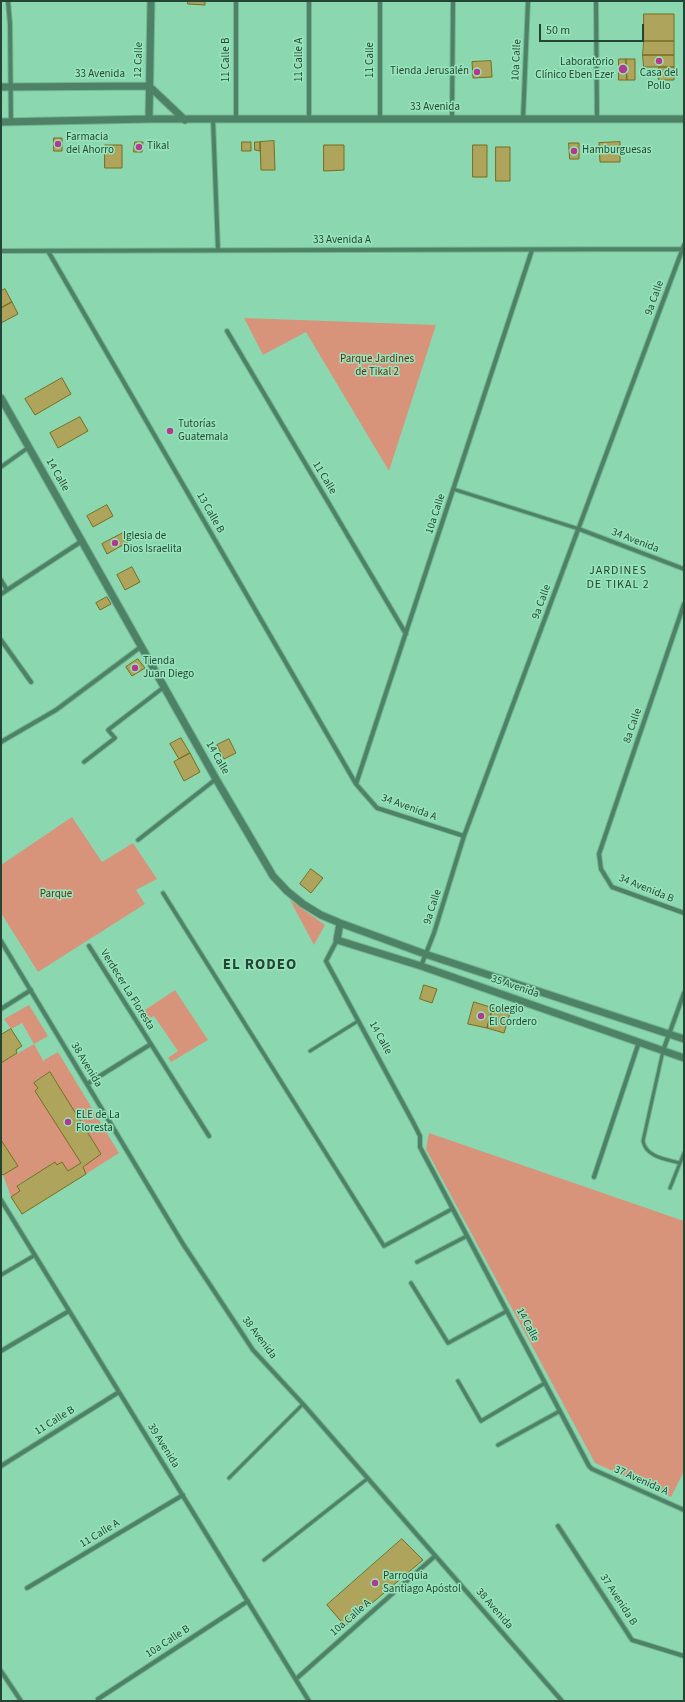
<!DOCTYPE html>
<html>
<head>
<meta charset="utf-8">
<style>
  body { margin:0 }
  #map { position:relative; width:685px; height:1702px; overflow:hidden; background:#8bd8b0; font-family:"Source Sans 3",sans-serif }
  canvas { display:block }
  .frame { position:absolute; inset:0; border:2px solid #254534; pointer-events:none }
  .scale { position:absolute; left:539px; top:24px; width:105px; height:18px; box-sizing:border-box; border:2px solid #254534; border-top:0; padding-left:5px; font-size:12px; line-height:14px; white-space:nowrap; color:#254534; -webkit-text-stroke:3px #98e5bd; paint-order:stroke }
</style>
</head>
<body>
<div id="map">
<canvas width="685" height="1702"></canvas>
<div class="frame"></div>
<div class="scale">50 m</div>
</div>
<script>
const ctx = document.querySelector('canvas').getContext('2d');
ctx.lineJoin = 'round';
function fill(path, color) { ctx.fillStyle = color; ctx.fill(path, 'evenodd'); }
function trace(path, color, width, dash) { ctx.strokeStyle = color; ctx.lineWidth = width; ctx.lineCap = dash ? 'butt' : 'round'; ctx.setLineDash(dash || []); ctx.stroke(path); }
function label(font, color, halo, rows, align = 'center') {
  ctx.font = font + ' "Source Sans 3",sans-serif'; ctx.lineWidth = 3; ctx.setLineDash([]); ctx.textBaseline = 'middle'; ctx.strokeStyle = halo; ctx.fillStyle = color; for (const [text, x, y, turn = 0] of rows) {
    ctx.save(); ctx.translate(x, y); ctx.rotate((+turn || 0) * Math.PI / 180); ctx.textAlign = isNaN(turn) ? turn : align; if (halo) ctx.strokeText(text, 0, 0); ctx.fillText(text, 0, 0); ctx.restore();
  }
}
const green = new Path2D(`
  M 244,318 L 436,325 L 389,471 L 306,332 L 263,355 Z
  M 72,817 L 102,862 L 133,843 L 157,879 L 136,890 L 145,904 L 38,972 L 1,913 L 1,865 Z
  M 290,900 L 325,925 L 314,945 Z
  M 175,990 L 208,1040 L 171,1062 L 168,1058 L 178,1051 L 154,1016 L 146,1020 L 142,1012 Z
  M 29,1005 L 48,1036 L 34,1044 L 44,1062 L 44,1060 L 58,1052 L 119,1153 L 86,1174 L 83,1167 L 101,1154 L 50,1072 L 34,1082 L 38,1088 L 35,1091 L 81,1163 L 68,1171 L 62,1162 L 57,1165 L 55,1162 L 17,1185 L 20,1191 L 11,1197 L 3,1175 L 18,1166 L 1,1140 L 1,1063 L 34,1044 L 22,1023 L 11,1029 L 4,1019 Z
  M 429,1133 L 684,1221 L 684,1471 L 671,1497 L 595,1463 L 426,1149 Z`);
const building = new Path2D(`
  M 188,1 L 205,1 L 205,5 L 188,4 Z
  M 644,14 L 674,14 L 674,41 L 644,41 Z
  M 644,41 L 674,41 L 674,55 L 643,55 Z
  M 643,55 L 674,55 L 674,67 L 644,67 Z
  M 619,59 L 626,59 L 627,80 L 619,80 Z
  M 626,59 L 635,59 L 635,80 L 627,80 Z
  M 491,61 L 492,77 L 473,78 L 472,62 Z
  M 659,67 L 674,67 L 674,80 L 659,80 Z
  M 54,138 L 62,138 L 62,151 L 54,151 Z
  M 274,141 L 275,170 L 261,170 L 260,142 Z
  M 135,142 L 143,142 L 142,152 L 134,152 Z
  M 242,142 L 251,142 L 251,151 L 242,151 Z
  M 255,142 L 260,142 L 260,151 L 255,150 Z
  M 620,142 L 620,162 L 600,162 L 599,143 Z
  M 569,143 L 579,143 L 579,159 L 570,159 Z
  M 105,145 L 122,145 L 122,168 L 105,168 Z
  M 324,145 L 344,145 L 344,170 L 324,171 Z
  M 473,145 L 487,145 L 487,177 L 473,177 Z
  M 496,147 L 510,147 L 510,181 L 496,181 Z
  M 5,289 L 12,302 L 1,308 L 1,291 Z
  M 12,302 L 18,314 L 1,323 L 1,308 Z
  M 62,378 L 71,394 L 35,415 L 25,399 Z
  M 80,417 L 88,431 L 58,448 L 50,433 Z
  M 107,505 L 113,516 L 93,527 L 87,516 Z
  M 123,533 L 128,542 L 107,554 L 102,544 Z
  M 132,567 L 140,582 L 125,590 L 117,575 Z
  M 107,597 L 111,604 L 100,610 L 96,603 Z
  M 138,659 L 145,668 L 132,676 L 126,667 Z
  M 181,738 L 190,753 L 179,759 L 170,744 Z
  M 229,739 L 236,753 L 224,759 L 217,745 Z
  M 190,753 L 200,772 L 184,781 L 174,762 Z
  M 311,869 L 323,878 L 311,893 L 300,884 Z
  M 424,985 L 437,989 L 432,1003 L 420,999 Z
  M 474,1002 L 493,1008 L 487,1028 L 468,1024 Z
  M 493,1008 L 510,1013 L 504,1033 L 487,1028 Z
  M 11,1029 L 22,1046 L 16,1050 L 17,1053 L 1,1063 L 1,1035 Z
  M 50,1072 L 101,1154 L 83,1167 L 86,1174 L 22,1214 L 11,1197 L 20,1191 L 17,1186 L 55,1162 L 57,1165 L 62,1162 L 68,1171 L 81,1163 L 35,1091 L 38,1088 L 34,1083 Z
  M 1,1140 L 18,1166 L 3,1175 L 1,1173 Z
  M 402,1539 L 423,1560 L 345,1626 L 327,1605 Z`);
const service = new Path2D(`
  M 453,489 L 579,529
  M 310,1051 L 358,1021
  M 663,1051 L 643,1141 C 646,1157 665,1159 680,1163
  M 670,1188 L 684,1153
  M 229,1478 L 303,1404
  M 264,1560 L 367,1479`);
const pedestrian = new Path2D(`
  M 1,467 L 29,447
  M 84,762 L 115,738 L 108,730 L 164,687
  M 138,840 L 216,779
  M 163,893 L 384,1246 L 452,1209
  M 417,1262 L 467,1236
  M 1,1275 L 35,1255
  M 411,1283 L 448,1343 L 507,1311
  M 458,1381 L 481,1421 L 545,1383
  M 498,1445 L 560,1411`);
const minor = new Path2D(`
  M 8,1 L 10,24 L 11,122
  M 236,1 L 236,119
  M 309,1 L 309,119
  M 380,1 L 380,119
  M 596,1 L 597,119
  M 452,119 L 453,1
  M 523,119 L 528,1
  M 213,120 L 218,250
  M 1,251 L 683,249
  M 48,251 L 356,784 L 377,808 L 464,836
  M 227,331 L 406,634
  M 579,529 L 684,569
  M 1,580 L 7,590
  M 1,594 L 82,541
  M 684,604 L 599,854 L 601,869 L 612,887 L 684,913
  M 1,640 L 31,682
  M 1,742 L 56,710 L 142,646
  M 356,784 L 532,250
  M 337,940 L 326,961 L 414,1124 L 420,1136 L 420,1147 L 589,1466 L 592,1469 L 684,1510
  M 1,941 L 183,1244 L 253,1350 L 303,1404 L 562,1701
  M 89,946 L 209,1136
  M 421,966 L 434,933 L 464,836 L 684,245
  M 1,1009 L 31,990
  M 663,1051 L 684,993
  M 87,1084 L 151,1044
  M 594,1177 L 639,1042
  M 1,1200 L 309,1701
  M 1,1351 L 69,1311
  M 1,1466 L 119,1392
  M 558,1526 L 632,1640 L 684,1656
  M 27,1588 L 183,1495
  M 1,1671 L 21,1701
  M 296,1679 L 435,1556
  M 98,1699 L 248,1601`);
const tertiary = new Path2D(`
  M 1,87 L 149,86 L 185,120
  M 149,119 L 151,1
  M 1,122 L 149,119 L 684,119
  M 1,398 L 216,779 L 273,876 L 287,891 L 303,904 L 321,915 L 340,923 L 425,954 L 684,1039
  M 340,923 L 337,940 L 421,966 L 684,1058`);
const markers = [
  [659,61,4,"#b13a90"],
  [623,69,5,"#b13a90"],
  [477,72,4,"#b13a90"],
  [58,144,4,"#b13a90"],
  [139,147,4,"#b13a90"],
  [574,151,4,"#b13a90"],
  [170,431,4,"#b13a90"],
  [115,543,4,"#b13a90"],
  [135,668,4,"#b13a90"],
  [481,1016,4,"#b13a90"],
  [68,1122,4,"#b13a90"],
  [375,1583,4,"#b13a90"]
];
const streetNames = [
  ["12 Calle",139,60,-88],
  ["11 Calle B",227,60,-90],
  ["11 Calle A",300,60,-90],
  ["11 Calle",371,60,-90],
  ["10a Calle",517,60,-87],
  ["33 Avenida",100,75],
  ["33 Avenida",435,108],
  ["33 Avenida A",342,241],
  ["9a Calle",655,298,-70],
  ["14 Calle",57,475,60],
  ["11 Calle",324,478,59],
  ["13 Calle B",210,513,60],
  ["10a Calle",436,514,-72],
  ["34 Avenida",635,541,21],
  ["9a Calle",542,602,-70],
  ["8a Calle",633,726,-71],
  ["14 Calle",217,758,60],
  ["34 Avenida A",409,808,20],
  ["34 Avenida B",646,889,22],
  ["9a Calle",433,907,-72],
  ["35 Avenida",515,987,19],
  ["Verdecer La Floresta",127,990,58],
  ["14 Calle",380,1038,61],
  ["38 Avenida",86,1065,59],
  ["14 Calle",527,1325,62],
  ["38 Avenida",259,1338,53],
  ["11 Calle B",55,1421,-32],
  ["39 Avenida",163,1446,58],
  ["37 Avenida A",641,1481,24],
  ["11 Calle A",100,1534,-31],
  ["37 Avenida B",618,1600,57],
  ["38 Avenida",494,1609,49],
  ["10a Calle A",351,1618,-41],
  ["10a Calle B",168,1642,-33]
];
const poiNames = [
  ["Laboratorio",614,63,"right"],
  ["Clínico Eben Ezer",614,76,"right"],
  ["Tienda Jerusalén",469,72,"right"],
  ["Casa del",659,74,"center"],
  ["Pollo",659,87,"center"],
  ["Farmacia",66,138],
  ["del Ahorro",66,151],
  ["Tikal",147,147],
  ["Hamburguesas",582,151],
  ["Tutorías",178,425],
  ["Guatemala",178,438],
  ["Iglesia de",123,537],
  ["Dios Israelita",123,550],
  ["Tienda",143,662],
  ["Juan Diego",143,675],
  ["Colegio",489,1010],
  ["El Cordero",489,1023],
  ["ELE de La",76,1116],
  ["Floresta",76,1129],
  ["Parroquia",383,1577],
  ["Santiago Apóstol",383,1590]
];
const parkNames = [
  ["Parque Jardines",377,360],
  ["de Tikal 2",377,373],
  ["Parque",56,895]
];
const neighbourhoodNames = [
  ["JARDINES",618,571],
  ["DE TIKAL 2",618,585]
];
const districtNames = [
  ["EL RODEO",260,966]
];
fill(green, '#d7947b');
fill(building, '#afa45b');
trace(building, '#776c1f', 1);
trace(service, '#73b592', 5);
trace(pedestrian, '#73b592', 5.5);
trace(minor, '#73b592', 6);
trace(tertiary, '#73b592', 9);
trace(service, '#4e8267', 3);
trace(pedestrian, '#4e8267', 3.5);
trace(minor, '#4e8267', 4);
trace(tertiary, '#4e8267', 7);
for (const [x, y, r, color] of markers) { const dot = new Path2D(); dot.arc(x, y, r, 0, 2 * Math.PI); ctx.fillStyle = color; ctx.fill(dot); trace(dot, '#98e5bd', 1.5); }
label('11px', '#254534', '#98e5bd', streetNames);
label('11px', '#254534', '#98e5bd', poiNames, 'left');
label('11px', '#69280d', '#98e5bd', parkNames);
ctx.letterSpacing = '1px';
label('12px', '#254534', '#98e5bd', neighbourhoodNames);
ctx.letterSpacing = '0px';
ctx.letterSpacing = '1px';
label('bold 15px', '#254534', '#98e5bd', districtNames);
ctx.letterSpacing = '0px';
</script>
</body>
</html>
